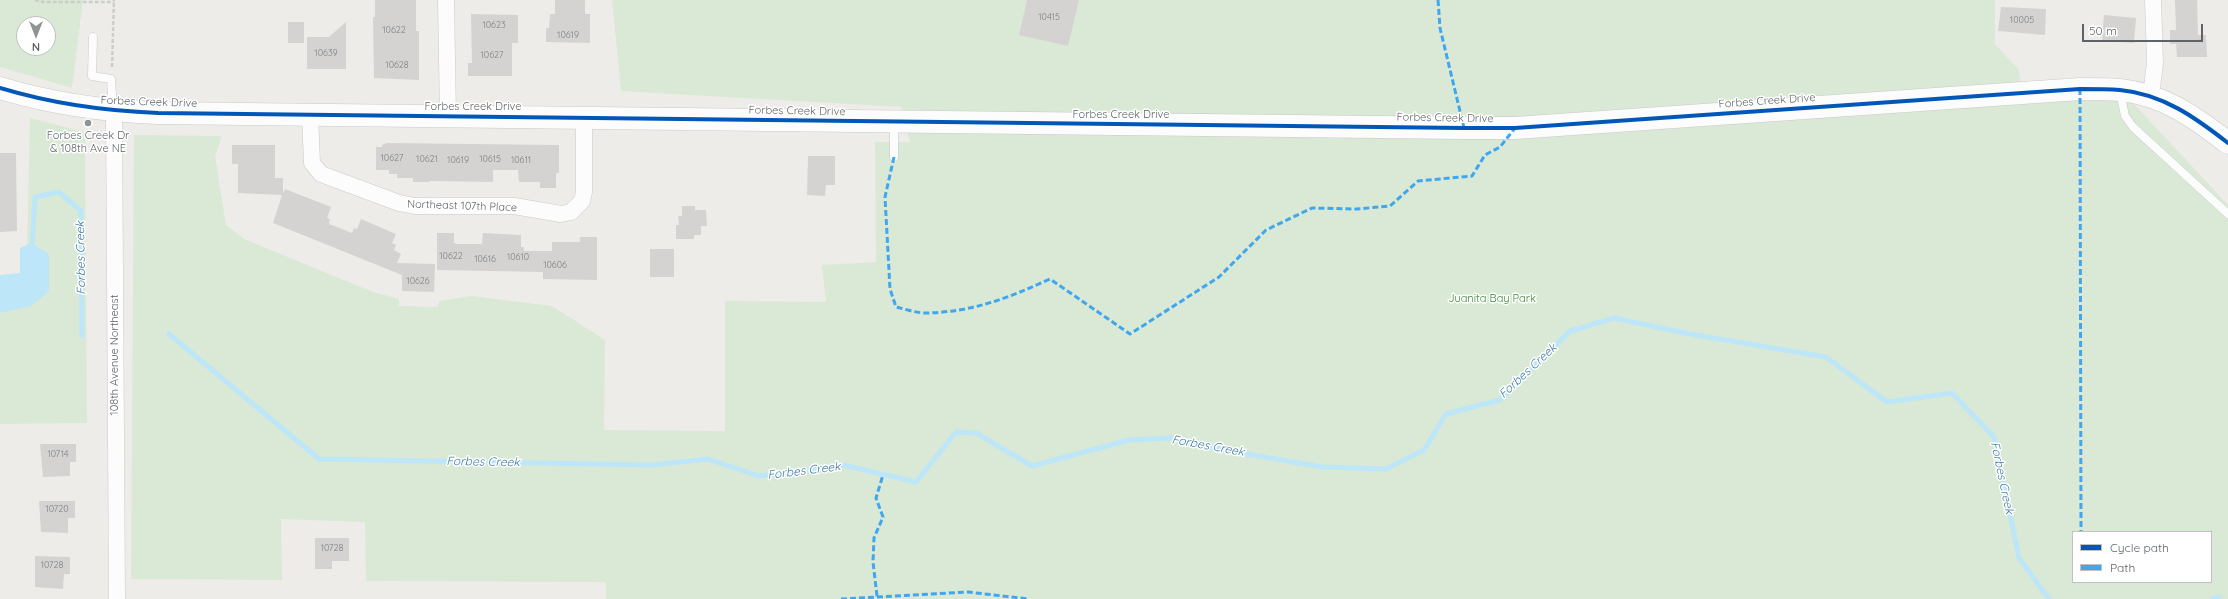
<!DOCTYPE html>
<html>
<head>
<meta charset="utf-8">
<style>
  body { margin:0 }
  #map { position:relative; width:2228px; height:599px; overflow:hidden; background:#eeece9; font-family:Quicksand,sans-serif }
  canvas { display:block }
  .legend { position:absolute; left:2072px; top:531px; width:140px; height:52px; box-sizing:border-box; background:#fff; border:1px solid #bfc1c2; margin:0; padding:5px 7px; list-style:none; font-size:12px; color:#5e6367 }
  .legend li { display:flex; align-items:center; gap:8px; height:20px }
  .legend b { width:20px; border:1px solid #bfc1c2 }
  .north { position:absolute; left:16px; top:16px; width:40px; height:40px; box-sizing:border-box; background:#fff; border:1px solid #bfc1c2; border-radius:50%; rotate:180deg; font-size:11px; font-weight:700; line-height:16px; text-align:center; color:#5e6367 }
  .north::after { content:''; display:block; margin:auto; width:14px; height:18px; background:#909394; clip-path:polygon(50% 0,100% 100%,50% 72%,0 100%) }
  .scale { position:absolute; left:2082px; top:24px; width:121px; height:18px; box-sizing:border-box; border:2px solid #5e6367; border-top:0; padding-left:5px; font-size:12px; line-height:14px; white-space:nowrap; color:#5e6367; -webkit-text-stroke:3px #fff; paint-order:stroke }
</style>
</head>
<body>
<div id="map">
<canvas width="2228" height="599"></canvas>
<ul class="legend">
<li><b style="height:5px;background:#0057b8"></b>Cycle path</li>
<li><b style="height:5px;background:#41a6ee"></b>Path</li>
</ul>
<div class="north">N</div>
<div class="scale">50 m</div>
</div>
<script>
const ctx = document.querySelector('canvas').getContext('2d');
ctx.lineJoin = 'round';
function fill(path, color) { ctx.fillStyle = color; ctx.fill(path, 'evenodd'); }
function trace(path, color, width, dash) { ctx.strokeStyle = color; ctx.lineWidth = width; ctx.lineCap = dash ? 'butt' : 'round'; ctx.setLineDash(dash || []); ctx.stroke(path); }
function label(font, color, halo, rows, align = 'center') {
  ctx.font = font + ' Quicksand,sans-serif'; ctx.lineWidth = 3; ctx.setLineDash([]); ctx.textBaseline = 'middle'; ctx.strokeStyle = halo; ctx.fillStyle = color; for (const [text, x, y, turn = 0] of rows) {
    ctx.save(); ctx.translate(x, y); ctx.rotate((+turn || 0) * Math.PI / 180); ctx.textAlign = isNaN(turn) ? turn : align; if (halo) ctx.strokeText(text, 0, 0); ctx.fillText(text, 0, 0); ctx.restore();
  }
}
const green = new Path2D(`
  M 0,0 L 83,0 L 72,88 L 0,67 ZM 24,24 L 48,24 L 48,48 L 24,48 Z
  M 612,0 L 1995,0 L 1995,44 L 2019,70 L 2021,90 L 2120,89 L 2228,205 L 2228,599 L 606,599 L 606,582 L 366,581 L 365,522 L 281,519 L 282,580 L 131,579 L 134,135 L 222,136 L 215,156 L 226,225 L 244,239 L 373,292 L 399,299 L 399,306 L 438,307 L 439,301 L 471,296 L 552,306 L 605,340 L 604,430 L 725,431 L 725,301 L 826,302 L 822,265 L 876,262 L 875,142 L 910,142 L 901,107 L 621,91 ZM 2073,532 L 2211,532 L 2211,582 L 2073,582 Z
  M 30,118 L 85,132 L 87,423 L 0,424 L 0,300 L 26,301 Z`);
const water = new Path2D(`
  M 31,243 L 49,254 L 49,291 L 31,306 L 0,313 L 0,275 L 20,273 L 20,248 Z`);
const stream = new Path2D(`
  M 32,249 L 35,197 L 59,192 L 81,211 L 82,336
  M 169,334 L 319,459 L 652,465 L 708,459 L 759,476 L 843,465 L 916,482 L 956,432 L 976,433 L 1032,466 L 1129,440 L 1172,438 L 1218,449 L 1322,467 L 1386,469 L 1424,450 L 1446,414 L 1500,400 L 1570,331 L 1614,318 L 1690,334 L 1826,357 L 1887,402 L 1952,393 L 1994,437 L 2019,558 L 2049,599
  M 2213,599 L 2219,597`);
const building = new Path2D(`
  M 375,0 L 416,0 L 416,31 L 419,31 L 419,80 L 374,78 L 373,17 L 375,17 Z
  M 555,0 L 585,0 L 585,14 L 590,14 L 590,43 L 546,42 L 546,28 L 549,28 L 550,14 L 555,14 Z
  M 1027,0 L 1079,0 L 1068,46 L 1019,35 Z
  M 2175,0 L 2197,0 L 2198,35 L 2206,35 L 2207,57 L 2177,57 L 2176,44 L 2170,44 L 2170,30 L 2176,30 Z
  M 2001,7 L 2046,9 L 2045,35 L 1998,31 Z
  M 471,14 L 518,15 L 518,43 L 512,43 L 512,76 L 468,76 L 468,63 L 472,63 Z
  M 2104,15 L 2136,18 L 2134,43 L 2102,41 Z
  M 288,22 L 304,22 L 304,43 L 288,43 Z
  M 346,22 L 346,69 L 307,69 L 307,37 L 329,37 Z
  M 387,143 L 559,145 L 559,173 L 556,173 L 556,188 L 540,188 L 540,182 L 519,182 L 518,170 L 493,170 L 493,182 L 429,181 L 429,182 L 413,182 L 413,178 L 397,178 L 397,174 L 389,174 L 389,170 L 376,170 L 376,147 L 382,147 L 382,145 Z
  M 232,145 L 275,145 L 275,178 L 283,178 L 283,194 L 285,189 L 331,207 L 327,218 L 330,219 L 329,224 L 352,233 L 354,228 L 357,229 L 361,219 L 396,234 L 392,243 L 396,245 L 394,250 L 401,254 L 397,263 L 435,264 L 434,292 L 402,291 L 402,275 L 273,223 L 282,195 L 238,193 L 238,164 L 232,164 Z
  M 0,153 L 16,153 L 17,231 L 0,232 Z
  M 808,156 L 835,156 L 835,185 L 826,185 L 825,196 L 807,195 Z
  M 682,206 L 695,206 L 695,210 L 706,210 L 707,226 L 701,226 L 701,235 L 694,235 L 694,239 L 676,239 L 676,225 L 679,225 L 678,216 L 682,216 Z
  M 437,233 L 454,233 L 454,243 L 457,244 L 482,244 L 483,233 L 521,235 L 521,247 L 524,247 L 524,251 L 552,251 L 552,242 L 580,242 L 580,237 L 597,237 L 597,280 L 543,279 L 543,272 L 437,270 Z
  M 650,249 L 674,249 L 674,277 L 650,277 Z
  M 40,444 L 76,444 L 76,462 L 70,462 L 70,476 L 43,477 Z
  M 39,501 L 75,501 L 75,518 L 68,518 L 68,533 L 41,532 Z
  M 315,538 L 349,538 L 349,561 L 332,561 L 332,569 L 315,569 Z
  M 35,556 L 70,557 L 70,574 L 64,574 L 63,589 L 35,587 Z`);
const path = new Path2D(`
  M 35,0 L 43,2 L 114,2
  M 112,67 L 114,0`);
const lane = new Path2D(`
  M 93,37 L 92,76 L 111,79 L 113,109
  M 2120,92 L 2125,116 L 2133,127 L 2228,214
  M 894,122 L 894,157`);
const street = new Path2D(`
  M 446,0 L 448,116
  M 2151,96 L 2155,63 L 2153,0
  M 114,112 L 117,599
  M 310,115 L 312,163 L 321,174 L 399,203 L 415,206 L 514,206 L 561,214 L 571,212 L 582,201 L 584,192 L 584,116`);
const secondary = new Path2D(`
  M 0,88 C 53,104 102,111 158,113 L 1464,128 L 1515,128 L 2080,89 C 2094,89 2107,89 2120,90 C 2163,94 2196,118 2228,143`);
const quiet = new Path2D(`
  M 1438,0 L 1440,28 L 1464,128
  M 2080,89 L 2081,532
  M 894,157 L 885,197 L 890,289 L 896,307 C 905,309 916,313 926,313 C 973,312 1008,298 1050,279 L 1130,334 L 1219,277 L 1266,230 L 1312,208 L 1357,209 L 1390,206 L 1418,181 L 1472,176 L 1485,155 L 1500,147 L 1515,128
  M 877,596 L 873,562 L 874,538 L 883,517 L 876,498 L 883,475
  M 841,599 L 968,592 L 1029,599`);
const cycleway = new Path2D(`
  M 0,88 C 53,104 102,111 158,113 L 1464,128 L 1515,128 L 2080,89 C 2094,89 2107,89 2120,90 C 2163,94 2196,118 2228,143`);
const markers = [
  [88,123,4,"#909394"]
];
const numberNames = [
  ["10415",1049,17],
  ["10005",2022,20],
  ["10623",494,25],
  ["10622",394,30],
  ["10619",568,35],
  ["10639",326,53],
  ["10627",492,55],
  ["10628",397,65],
  ["10627",392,158],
  ["10621",427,159],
  ["10615",490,159],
  ["10619",458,160],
  ["10611",521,160],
  ["10622",451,256],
  ["10610",518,257],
  ["10616",485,259],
  ["10606",555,265],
  ["10626",418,281],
  ["10714",58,454],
  ["10720",57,509],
  ["10728",332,548],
  ["10728",52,565]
];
const streetNames = [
  ["Forbes Creek Drive",1767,101,-4],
  ["Forbes Creek Drive",149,102,2],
  ["Forbes Creek Drive",473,107],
  ["Forbes Creek Drive",797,111,1],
  ["Forbes Creek Drive",1121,115],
  ["Forbes Creek Drive",1445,118,1],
  ["Northeast 107th Place",462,206,2],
  ["108th Avenue Northeast",115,355,-90]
];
const poiNames = [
  ["Forbes Creek Dr",88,136],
  ["& 108th Ave NE",88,149]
];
const parkNames = [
  ["Juanita Bay Park",1492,299]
];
const waterNames = [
  ["Forbes Creek",81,258,-91],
  ["Forbes Creek",1528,371,-43],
  ["Forbes Creek",1208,446,10],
  ["Forbes Creek",483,462,1],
  ["Forbes Creek",804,471,-7],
  ["Forbes Creek",2002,478,78]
];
fill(green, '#d9e9d5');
fill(water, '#bde6f8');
trace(stream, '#bde6f8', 5);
fill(building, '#d5d3d2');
trace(lane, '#cacaca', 9);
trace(street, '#cacaca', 17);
trace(secondary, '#c8c9c8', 23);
trace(path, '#cacfcb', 2.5, [4, 2]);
trace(lane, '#fcfcfc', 8);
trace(street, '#fcfcfc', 16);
trace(secondary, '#fcfcfc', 22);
trace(quiet, '#41a6ee', 3, [6, 3]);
trace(cycleway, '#0057b8', 4);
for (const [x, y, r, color] of markers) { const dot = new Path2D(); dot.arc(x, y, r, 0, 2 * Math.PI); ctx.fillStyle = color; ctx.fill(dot); trace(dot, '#fff', 1.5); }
label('9px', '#7d8083', null, numberNames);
label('11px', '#5e6367', '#fff', streetNames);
label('11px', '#5e6367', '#fff', poiNames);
label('11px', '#3d8636', '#fff', parkNames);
label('italic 12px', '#3e7ba0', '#fff', waterNames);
</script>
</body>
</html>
